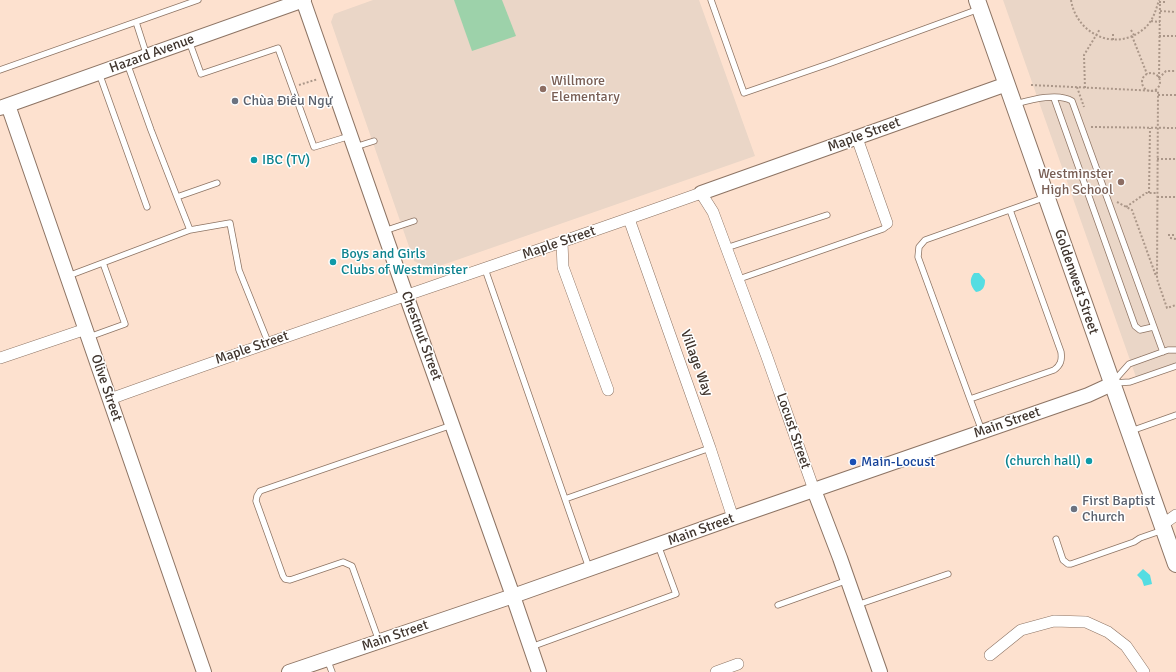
<!DOCTYPE html>
<html>
<head>
<meta charset="utf-8">
<style>
  body { margin:0 }
  canvas { display:block; background:#fde1cf }
</style>
</head>
<body>
<canvas width="1176" height="672"></canvas>
<script>
const ctx = document.querySelector('canvas').getContext('2d');
ctx.lineJoin = 'round';
function fill(path, color) { ctx.fillStyle = color; ctx.fill(path, 'evenodd'); }
function trace(path, color, width, dash) { ctx.strokeStyle = color; ctx.lineWidth = width; ctx.lineCap = dash ? 'butt' : 'round'; ctx.setLineDash(dash || []); ctx.stroke(path); }
function label(font, color, halo, rows, align = 'center') {
  ctx.font = font + ' Signika,sans-serif'; ctx.lineWidth = 3; ctx.setLineDash([]); ctx.textBaseline = 'middle'; ctx.strokeStyle = halo; ctx.fillStyle = color; for (const [text, x, y, turn = 0] of rows) {
    ctx.save(); ctx.translate(x, y); ctx.rotate((+turn || 0) * Math.PI / 180); ctx.textAlign = isNaN(turn) ? turn : align; if (halo) ctx.strokeText(text, 0, 0); ctx.fillText(text, 0, 0); ctx.restore();
  }
}
const education = new Path2D(`
  M 373,0 L 699,0 L 755,156 L 431,269 L 414,261 L 331,22 L 334,14 Z
  M 1003,0 L 1176,0 L 1176,363 L 1136,377 Z`);
const green = new Path2D(`
  M 454,0 L 502,0 L 516,36 L 472,51 Z`);
const water = new Path2D(`
  M 974,273 L 979,273 L 985,280 C 985,287 983,291 976,292 C 970,286 969,279 974,273 Z
  M 1143,569 L 1150,575 L 1152,584 L 1144,586 L 1142,580 L 1137,575 Z`);
const path = new Path2D(`
  M 1071,0 C 1077,36 1118,53 1146,27 C 1153,20 1156,10 1159,0
  M 1159,2 L 1166,2
  M 1160,11 L 1176,12
  M 1151,21 L 1160,22
  M 1131,30 L 1134,35
  M 1132,36 L 1147,74
  M 1159,36 L 1176,36
  M 1113,40 L 1113,33
  M1142 82a9 9 0 1 1 18 0a9 9 0 1 1-18 0Z
  M 1159,78 L 1160,2
  M 1159,78 L 1166,71 L 1176,71
  M 299,85 L 318,79
  M 1031,85 L 1158,91 L 1157,279 L 1167,308 L 1176,305
  M 1077,87 L 1084,107
  M 1085,88 L 1084,55 L 1100,29
  M 1158,95 L 1176,95
  M 1091,127 L 1176,128
  M 1157,159 L 1176,159
  M 1149,193 L 1150,128
  M 1157,197 L 1176,197
  M 1117,202 L 1132,210 L 1156,276
  M 1126,207 L 1146,193 L 1157,193
  M 1168,235 L 1176,235
  M 1170,238 L 1176,239`);
const service = new Path2D(`
  M 711,0 L 744,93 L 831,63 L 979,9
  M 136,22 L 147,56
  M 189,41 L 201,74 L 278,48 L 314,147 L 350,136
  M 127,63 L 151,130 L 177,197 L 217,183
  M 0,70 L 198,0
  M 99,73 L 147,207
  M 1054,98 L 1135,326 L 1140,330 L 1153,327
  M 1015,104 C 1030,100 1058,92 1072,101 L 1163,352
  M 355,147 L 374,141
  M 177,197 L 190,230
  M 1010,210 L 1061,352 C 1062,360 1061,365 1054,370 L 970,399 L 918,257 L 919,247 L 925,240 L 1046,197
  M 384,231 L 414,221
  M 726,248 L 827,215
  M 485,269 L 565,499 L 710,448
  M 68,276 L 190,230 L 230,223 L 239,270 L 268,342
  M 739,279 L 883,229 L 887,226 L 887,223
  M 89,337 L 125,324 L 103,263
  M 1113,382 L 1129,364 L 1168,350 L 1176,350
  M 1114,383 L 1130,382 L 1176,366
  M 970,399 L 982,431
  M 1131,431 L 1176,415
  M 565,499 L 589,568
  M 1056,539 L 1063,560 L 1068,564 L 1071,564 L 1134,542 L 1140,538 L 1163,530
  M 778,605 L 848,580
  M 857,605 L 948,574
  M 379,641 L 352,566 L 343,562 L 290,580 L 285,579 L 283,576 L 256,501 L 257,496 L 260,491 L 452,425
  M 531,647 L 676,594 L 658,545
  M 327,659 L 332,672`);
const minor = new Path2D(`
  M 857,138 L 887,223
  M 629,219 L 710,448 L 733,518
  M 562,242 L 563,267 L 608,390
  M 0,358 L 86,329
  M 110,399 C 306,328 505,263 701,193 L 713,212 L 767,357 L 814,490
  M 1162,525 L 1176,515
  M 990,655 L 1021,630 L 1054,621 L 1086,622 L 1108,632 L 1126,646 L 1144,672
  M 716,672 L 738,664`);
const tertiary = new Path2D(`
  M 303,0 L 406,295 L 513,596 L 539,672
  M 8,105 L 204,672
  M 0,108 L 304,0
  M 701,193 L 1007,84
  M 814,490 L 840,558 L 880,672
  M 289,672 L 513,596 L 733,518 L 1088,395 L 1112,384`);
const secondary = new Path2D(`
  M 977,0 L 1176,564`);
const markers = [
  [543,89,4,"#8d6e63"],
  [235,101,4,"#6b7280"],
  [254,160,4,"#0f9aa8"],
  [1121,182,4,"#8d6e63"],
  [333,262,4,"#0f9aa8"],
  [1089,461,4,"#0f9aa8"],
  [853,462,4,"#1a4fb4"],
  [1074,509,4,"#6b7280"]
];
const streetNames = [
  ["Hazard Avenue",152,54,-20],
  ["Maple Street",864,135,-20],
  ["Maple Street",559,243,-19],
  ["Goldenwest Street",1076,282,71],
  ["Chestnut Street",421,336,70],
  ["Maple Street",252,348,-19],
  ["Village Way",696,363,70],
  ["Olive Street",106,388,71],
  ["Main Street",1007,423,-19],
  ["Locust Street",793,431,71],
  ["Main Street",701,530,-20],
  ["Main Street",395,636,-19]
];
const educationNames = [
  ["Willmore",551,81],
  ["Elementary",551,97],
  ["Westminster",1113,174,"right"],
  ["High School",1113,190,"right"]
];
const worshipNames = [
  ["Chùa Điều Ngự",243,101],
  ["First Baptist",1082,501],
  ["Church",1082,517]
];
const cultureNames = [
  ["IBC (TV)",262,160],
  ["Boys and Girls",341,254],
  ["Clubs of Westminster",341,270],
  ["(church hall)",1081,461,"right"]
];
const transitNames = [
  ["Main-Locust",861,462]
];
fill(education, '#ead6c7');
fill(green, '#9dd2aa');
fill(water, '#55dde2');
trace(service, '#8d7464', 7);
trace(minor, '#8d7464', 12);
trace(tertiary, '#8d7464', 16);
trace(secondary, '#8d7464', 18);
trace(path, '#ab9789', 2, [2, 2]);
trace(service, '#fff', 5.5);
trace(minor, '#fff', 11);
trace(tertiary, '#fff', 14);
trace(secondary, '#fff', 16);
for (const [x, y, r, color] of markers) { const dot = new Path2D(); dot.arc(x, y, r, 0, 2 * Math.PI); ctx.fillStyle = color; ctx.fill(dot); trace(dot, '#fff', 1.5); }
label('14px', '#3f342d', '#fff', streetNames);
label('14px', '#785e54', '#fff', educationNames, 'left');
label('14px', '#5b616d', '#fff', worshipNames, 'left');
label('14px', '#0d838f', '#fff', cultureNames, 'left');
label('14px', '#164399', '#fff', transitNames, 'left');
</script>
</body>
</html>
